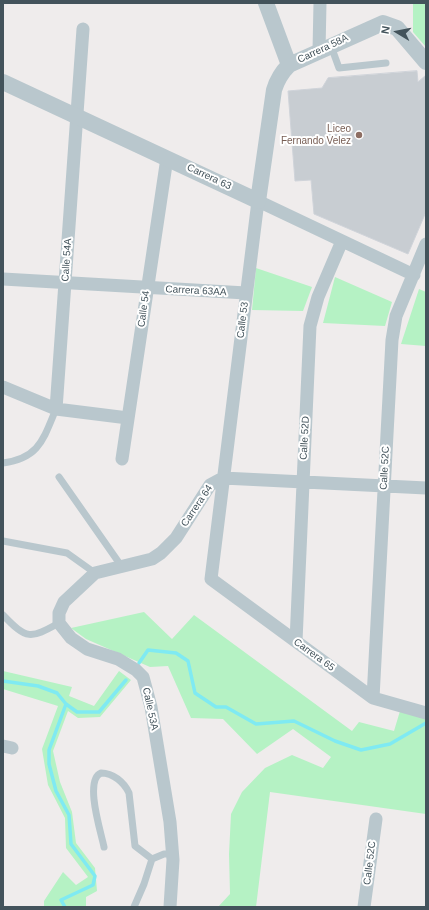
<!DOCTYPE html>
<html>
<head>
<meta charset="utf-8">
<style>
  body { margin:0 }
  #map { position:relative; width:429px; height:910px; overflow:hidden; background:#efecec; font-family:Helvetica,sans-serif }
  canvas { display:block }
  .frame { position:absolute; inset:0; border:4px solid #43535b; pointer-events:none }
  .north { position:absolute; left:377px; top:12px; width:40px; height:40px; -webkit-text-stroke:3px #fff; paint-order:stroke; rotate:280deg; font-size:11px; font-weight:700; line-height:16px; text-align:center; color:#43535b }
  .north::after { content:''; display:block; margin:auto; width:14px; height:18px; background:#43535b; clip-path:polygon(50% 0,100% 100%,50% 72%,0 100%) }
</style>
</head>
<body>
<div id="map">
<canvas width="429" height="910"></canvas>
<div class="frame"></div>
<div class="north">N</div>
</div>
<script>
const ctx = document.querySelector('canvas').getContext('2d');
ctx.lineJoin = 'round';
function fill(path, color) { ctx.fillStyle = color; ctx.fill(path, 'evenodd'); }
function trace(path, color, width, dash) { ctx.strokeStyle = color; ctx.lineWidth = width; ctx.lineCap = dash ? 'butt' : 'round'; ctx.setLineDash(dash || []); ctx.stroke(path); }
function label(font, color, halo, rows, align = 'center') {
  ctx.font = font + ' Helvetica,sans-serif'; ctx.lineWidth = 4; ctx.setLineDash([]); ctx.textBaseline = 'middle'; ctx.strokeStyle = halo; ctx.fillStyle = color; for (const [text, x, y, turn = 0] of rows) {
    ctx.save(); ctx.translate(x, y); ctx.rotate((+turn || 0) * Math.PI / 180); ctx.textAlign = isNaN(turn) ? turn : align; if (halo) ctx.strokeText(text, 0, 0); ctx.fillText(text, 0, 0); ctx.restore();
  }
}
const green = new Path2D(`
  M 413,3 L 426,3 L 426,47 L 413,32 Z
  M 256,268 L 312,287 L 303,311 L 252,310 Z
  M 335,277 L 392,302 L 385,326 L 323,323 Z
  M 419,289 L 426,292 L 426,346 L 401,344 Z
  M 144,612 L 172,639 L 194,615 L 352,731 L 359,722 L 394,731 L 400,711 L 426,719 L 426,814 L 270,792 L 256,907 L 218,907 L 230,894 L 229,854 L 231,814 L 242,792 L 265,768 L 292,755 L 323,768 L 331,757 L 293,729 L 257,754 L 223,719 L 191,718 L 168,666 L 150,667 L 86,639 L 71,628 Z
  M 3,671 L 72,687 L 69,696 L 94,706 L 119,671 L 131,680 L 100,717 L 78,718 L 68,711 L 53,751 L 60,782 L 72,812 L 76,843 L 95,868 L 97,891 L 86,897 L 86,907 L 44,907 L 44,901 L 63,872 L 76,885 L 88,877 L 66,848 L 65,818 L 48,785 L 42,749 L 58,706 L 3,689 Z`);
const stream = new Path2D(`
  M 139,663 L 148,650 L 176,653 L 188,661 L 195,693 L 216,707 L 226,707 L 256,724 L 294,721 L 335,741 L 361,750 L 390,744 L 426,723
  M 3,681 L 38,686 L 57,693 L 66,704 L 77,712 L 99,712 L 126,680
  M 65,907 L 61,900 L 93,885 L 95,876 L 71,844 L 69,815 L 56,791 L 49,764 L 49,750 L 66,704`);
const building = new Path2D(`
  M 417,71 L 418,82 L 426,75 L 426,212 L 408,254 L 314,214 L 311,180 L 295,181 L 288,91 L 322,88 L 328,78 Z`);
const service = new Path2D(`
  M 331,46 L 339,68 L 386,63
  M 3,463 C 39,458 43,440 56,409
  M 59,477 L 122,567
  M 3,541 L 67,553 L 95,573
  M 3,615 C 27,640 30,639 59,623
  M 104,847 C 101,832 84,780 101,773 C 113,773 124,782 129,793 L 135,846 L 152,859
  M 134,907 L 144,884 L 152,859 L 164,854 L 173,854`);
const minor = new Path2D(`
  M 319,51 L 320,3
  M 414,275 L 258,201 L 211,579 L 373,698 L 426,713
  M 3,279 L 246,293
  M 3,387 L 56,409 L 128,418
  M 56,409 L 83,29
  M 122,459 L 167,158
  M 296,641 L 310,326 L 318,297 L 342,241
  M 373,698 L 392,340 L 396,316 L 426,244
  M 3,746 L 12,748
  M 170,907 L 173,860 L 170,822 L 151,707 L 143,677 L 136,670 L 118,659 L 87,649 L 71,638 L 59,623 L 59,613 L 64,602 L 95,573 L 152,559 L 161,553 L 176,538 L 210,485 L 223,478 L 426,488
  M 364,907 L 376,819`);
const tertiary = new Path2D(`
  M 266,3 L 289,65
  M 3,82 L 258,201 L 274,90 C 277,80 281,73 289,65 L 383,23 L 397,28 L 426,62`);
const markers = [
  [359,135,4,"#8d6e63"]
];
const streetNames = [
  ["Carrera 58A",323,49,-25],
  ["Carrera 63",209,177,25],
  ["Calle 54A",67,260,-86],
  ["Carrera 63AA",196,291,3],
  ["Calle 54",144,309,-82],
  ["Calle 53",243,320,-83],
  ["Calle 52D",305,438,-87],
  ["Calle 52C",385,468,-87],
  ["Carrera 64",197,506,-56],
  ["Carrera 65",314,655,36],
  ["Calle 53A",150,709,78],
  ["Calle 52C",370,863,-83]
];
const educationNames = [
  ["Liceo",351,129],
  ["Fernando Velez",351,141]
];
fill(green, '#b5f2c4');
trace(stream, '#7feaf2', 3.5);
fill(building, '#c8cdd2');
trace(building, '#cfd3d9', 1);
trace(service, '#b9c7cd', 7);
trace(minor, '#b9c7cd', 13);
trace(tertiary, '#b9c7cd', 16);
for (const [x, y, r, color] of markers) { const dot = new Path2D(); dot.arc(x, y, r, 0, 2 * Math.PI); ctx.fillStyle = color; ctx.fill(dot); trace(dot, '#fff', 1.5); }
label('10px', '#43535b', '#fff', streetNames);
label('10px', '#785e54', '#fff', educationNames, 'right');
</script>
</body>
</html>
